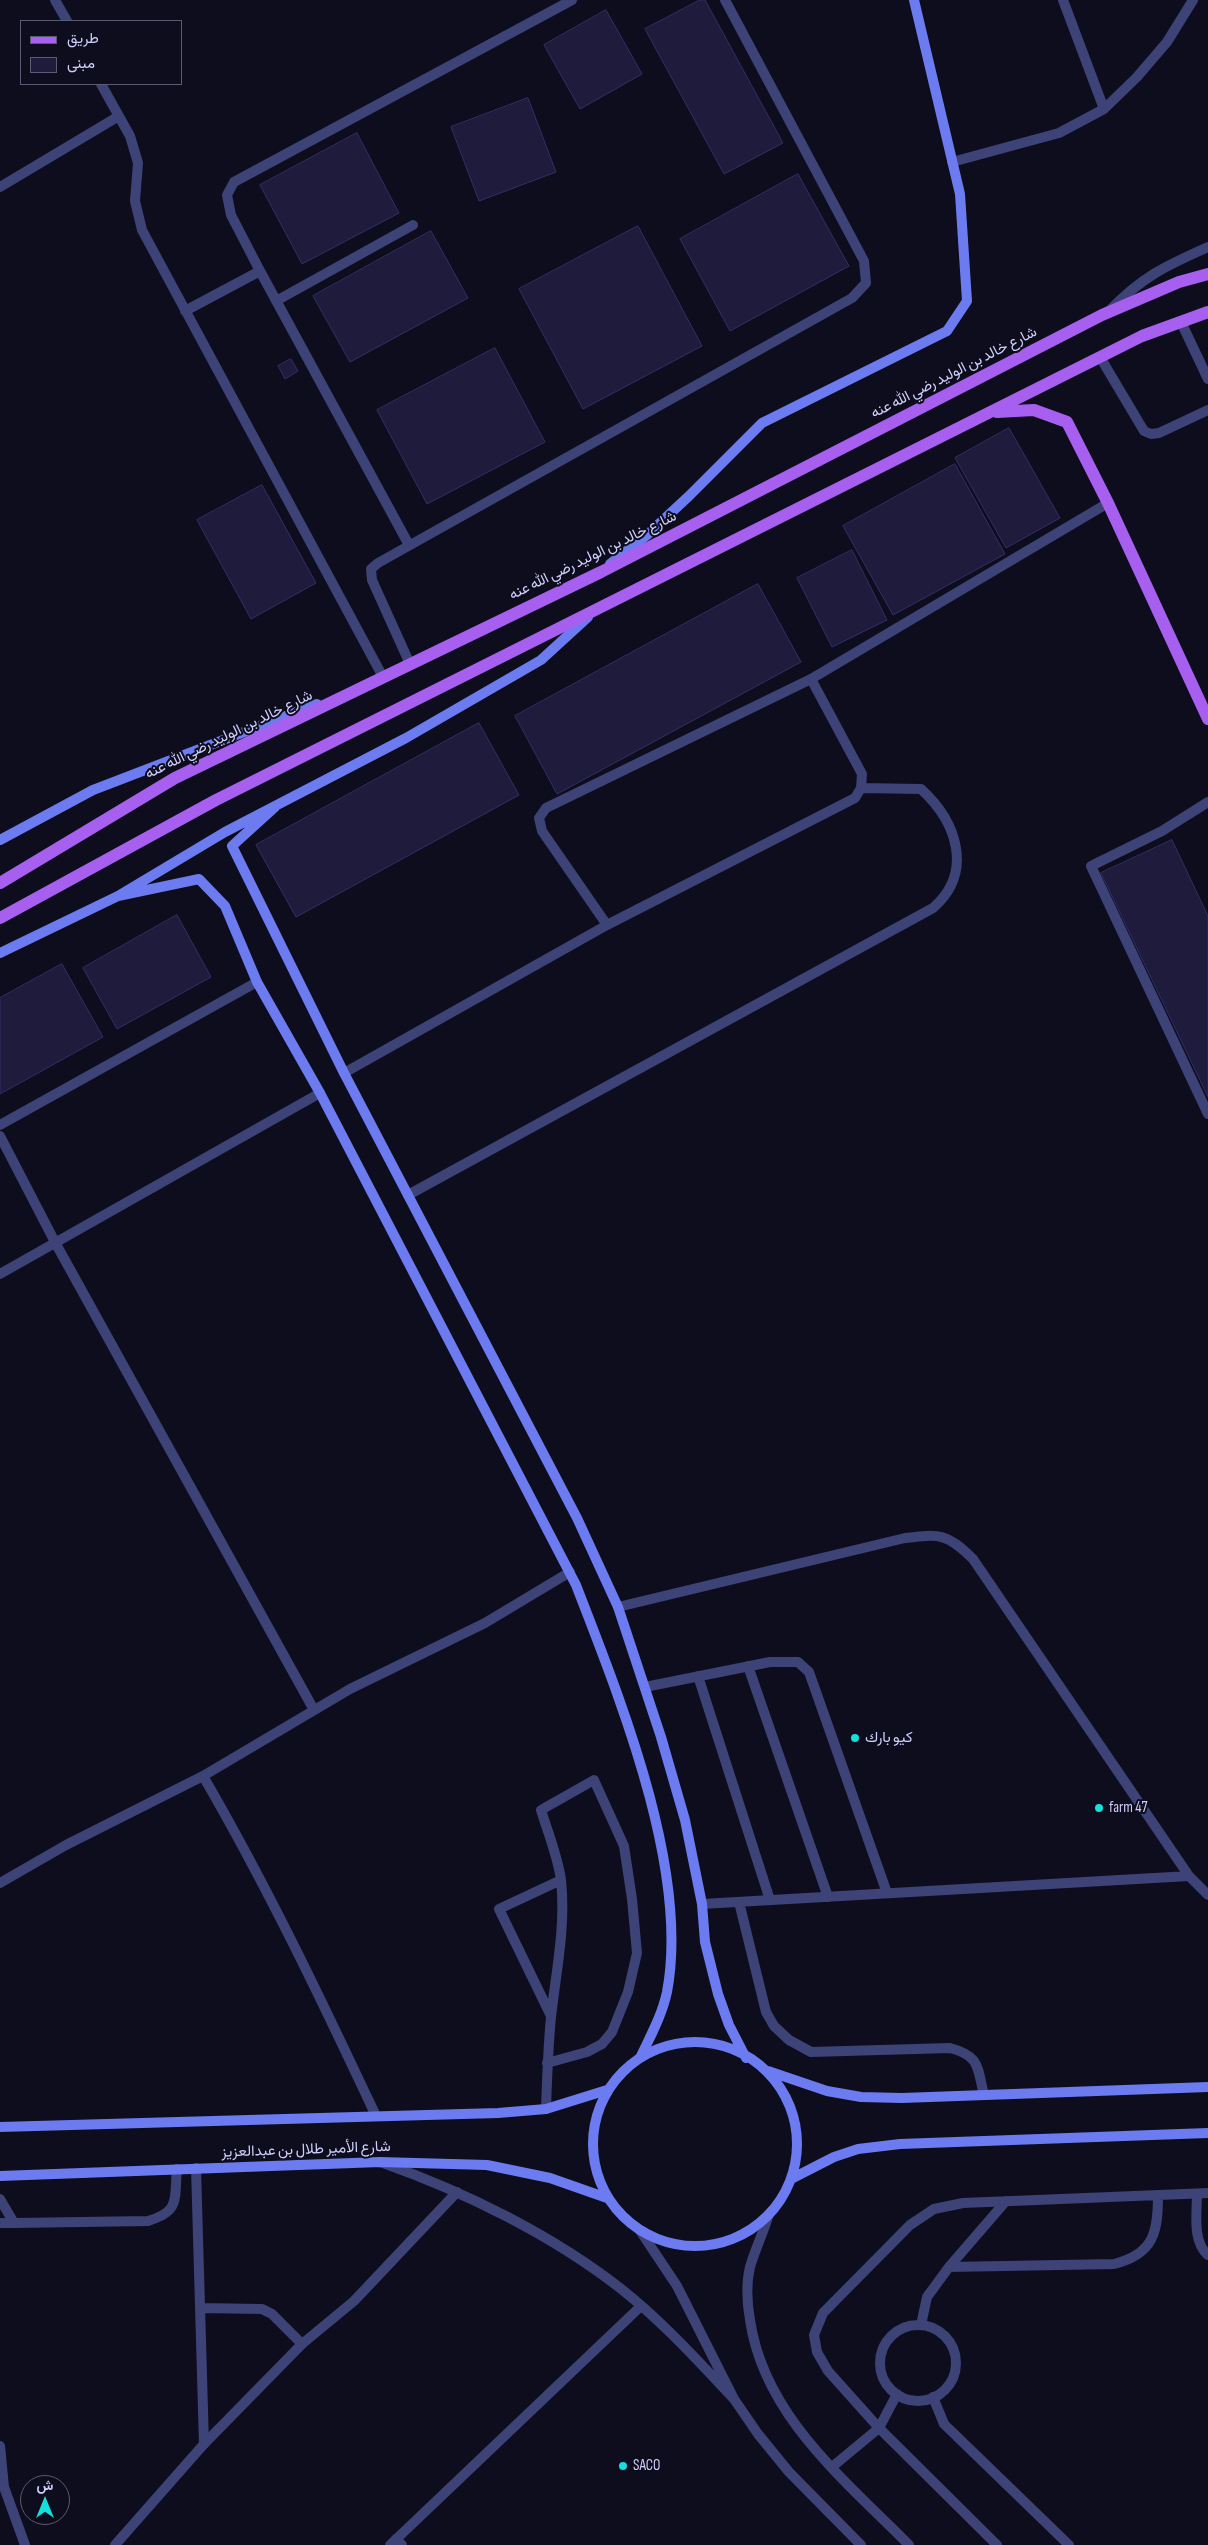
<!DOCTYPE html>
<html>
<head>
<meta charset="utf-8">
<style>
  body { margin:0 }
  #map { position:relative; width:1208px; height:2545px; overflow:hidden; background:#0e0d1d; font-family:"Sofia Sans Condensed",Vazirmatn,sans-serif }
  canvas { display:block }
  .legend { position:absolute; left:20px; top:20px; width:162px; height:65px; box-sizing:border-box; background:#0e0d1d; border:1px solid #5b5a75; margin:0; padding:6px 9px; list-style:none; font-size:15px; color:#cecefa }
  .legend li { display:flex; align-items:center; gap:10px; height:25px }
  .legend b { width:25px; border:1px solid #5b5a75 }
  .north { position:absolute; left:20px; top:2475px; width:50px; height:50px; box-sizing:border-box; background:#0e0d1d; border:1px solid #5b5a75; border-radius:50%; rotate:0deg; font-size:14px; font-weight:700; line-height:20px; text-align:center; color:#cecefa }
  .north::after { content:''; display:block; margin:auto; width:18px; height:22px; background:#15dfda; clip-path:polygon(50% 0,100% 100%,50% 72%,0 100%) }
</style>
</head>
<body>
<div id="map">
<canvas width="1208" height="2545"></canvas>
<ul class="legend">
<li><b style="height:6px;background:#a75ff0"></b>طريق</li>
<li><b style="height:14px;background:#1e1b3c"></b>مبنى</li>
</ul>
<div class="north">ش</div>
</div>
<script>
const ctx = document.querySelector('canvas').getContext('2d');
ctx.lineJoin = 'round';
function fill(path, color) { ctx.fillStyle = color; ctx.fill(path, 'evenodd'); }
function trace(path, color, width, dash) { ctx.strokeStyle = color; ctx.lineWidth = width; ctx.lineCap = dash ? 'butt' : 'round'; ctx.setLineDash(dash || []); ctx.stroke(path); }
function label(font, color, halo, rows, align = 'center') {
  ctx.font = font + ' "Sofia Sans Condensed",Vazirmatn,sans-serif'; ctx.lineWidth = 4; ctx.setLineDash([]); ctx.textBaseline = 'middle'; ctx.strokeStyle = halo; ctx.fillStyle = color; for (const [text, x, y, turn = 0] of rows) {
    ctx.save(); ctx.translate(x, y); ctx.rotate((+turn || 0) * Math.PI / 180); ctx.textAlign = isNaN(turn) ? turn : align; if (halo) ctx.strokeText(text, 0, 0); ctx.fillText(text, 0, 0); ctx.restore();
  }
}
const building = new Path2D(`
  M 700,0 L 705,0 L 783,143 L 724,174 L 645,29 Z
  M 606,10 L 642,74 L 580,109 L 544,45 Z
  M 528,98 L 556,172 L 479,201 L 451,127 Z
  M 357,133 L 399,213 L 302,264 L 260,185 Z
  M 798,174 L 849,266 L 730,331 L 680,239 Z
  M 638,226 L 702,346 L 583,409 L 519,289 Z
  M 431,231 L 468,298 L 350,362 L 313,296 Z
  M 495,348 L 545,442 L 427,504 L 377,410 Z
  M 291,359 L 298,371 L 285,379 L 278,366 Z
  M 1009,428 L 1060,518 L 1006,548 L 955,458 Z
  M 955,464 L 1005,554 L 893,615 L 843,526 Z
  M 262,485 L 316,583 L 251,619 L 197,520 Z
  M 852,550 L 887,620 L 832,647 L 797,578 Z
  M 758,584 L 801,662 L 557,794 L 515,716 Z
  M 479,723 L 519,795 L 296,917 L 256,845 Z
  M 1172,840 L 1208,916 L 1208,1097 L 1101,873 Z
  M 177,915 L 211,977 L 117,1029 L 83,968 Z
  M 62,964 L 103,1037 L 0,1094 L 0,998 Z`);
const lane = new Path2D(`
  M 55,0 L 67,21
  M 101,84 L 130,136 L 138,163 L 135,201 L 142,230 L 383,677
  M 0,187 L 119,116
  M 260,271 L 231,215 L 227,195 L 234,182 L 572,0
  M 276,301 L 413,225
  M 185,311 L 260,271 L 409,545
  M 1181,322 L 1208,379
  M 1100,357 L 1144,431 L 1151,434 L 1159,433 L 1208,410
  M 410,664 L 372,580 L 371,569 L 378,563 L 852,298 L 866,283 L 864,261 L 725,0
  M 1208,802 L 1162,831 L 1091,866 L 1208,1114
  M 618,1607 L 905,1538 C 940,1534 947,1533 973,1559 L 1189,1876
  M 748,1666 L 828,1897
  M 698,1676 L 770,1900
  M 645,1687 L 770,1662 L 798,1662 L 809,1672 L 887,1893
  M 739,1902 L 766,2012 L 774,2026 L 789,2040 L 811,2052 L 950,2048 C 981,2056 977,2068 984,2095
  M 702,1904 L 1189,1876 L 1208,1895
  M 551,2016 L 499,1909 L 561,1880
  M 546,2109 C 547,2079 548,2048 551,2017 C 556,1972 566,1926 561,1880 C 558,1857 548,1833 541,1810 L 594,1780 L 624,1846 L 632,1899 L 637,1953 L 628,1992 L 612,2032 L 602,2044 L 587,2052 L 547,2063
  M 196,2168 L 204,2444
  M 1197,2194 C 1197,2212 1192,2242 1208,2255
  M 0,2199 L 14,2223 L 148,2221 C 181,2211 174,2199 177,2169
  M 0,2223 L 14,2223
  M 949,2267 L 1114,2264 C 1154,2254 1158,2232 1158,2195
  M 200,2308 L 262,2309 L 272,2314 L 302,2344
  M 921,2325 L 927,2297 L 949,2267 L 1006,2201
  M880 2363a38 38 0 1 1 76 0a38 38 0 1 1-76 0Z
  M 933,2397 L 944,2424 L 1069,2545
  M 832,2467 L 879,2428 L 897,2394
  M 390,2545 L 641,2306
  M 997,2545 L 879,2428 L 828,2371 L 817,2352 L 814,2335 L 823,2313 L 910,2225 L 934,2209 L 963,2203 L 1208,2193`);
const street = new Path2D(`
  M 1063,0 L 1104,109
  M 952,162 L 1059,133 L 1104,109 L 1137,77 L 1167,42 L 1193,0
  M 1109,311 C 1142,277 1165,266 1208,247
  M 607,925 L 542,831 L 539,818 L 546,808 L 811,679 L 1108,503
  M 344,1073 L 607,925 L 855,798 L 861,788 L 862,774 L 811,679
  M 0,1125 L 257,982
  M 0,1136 L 56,1244 L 314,1710
  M 408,1195 L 933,908 C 974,872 957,822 921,789 L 861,788
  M 0,1274 L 320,1093
  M 0,1883 L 66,1845 L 203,1776
  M 376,2116 C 322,2001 267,1886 203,1776 L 350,1689 L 485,1623 L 570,1572
  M 383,2163 C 465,2192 552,2235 620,2288 C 662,2321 698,2361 734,2399
  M 768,2217 C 763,2233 755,2250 750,2267 C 746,2284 747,2303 750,2320 C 764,2416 845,2480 909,2545
  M 641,2232 L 677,2286 L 734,2399 L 758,2434 L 789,2472 L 861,2545
  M 0,2446 L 4,2487 L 25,2545
  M 396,2539 L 402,2545
  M 115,2545 L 204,2444 L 302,2344 L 354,2301 L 457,2192`);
const secondary = new Path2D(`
  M 610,564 L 647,535 L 689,496 L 762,423 L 947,331 L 967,301 L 960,194 L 914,0
  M 275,807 L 232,846 L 344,1073 L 577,1518 L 618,1607 L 661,1737 L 685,1820 L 702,1904 L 705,1942 L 718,1994 L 729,2025 L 746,2058
  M 0,840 L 93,790 L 317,704
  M 118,896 L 199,879 L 225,906 L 257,982 L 320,1093 L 576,1585 C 620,1699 690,1870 667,1992 C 662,2015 651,2035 641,2056
  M 0,953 L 118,896 L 225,832 L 406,738 L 541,660 L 588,617
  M593 2144a102 102 0 1 1 204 0a102 102 0 1 1-204 0Z
  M 768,2071 L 827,2091 L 861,2097 L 902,2098 L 1208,2087
  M 0,2127 L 498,2113 L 546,2109 L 607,2090
  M 0,2176 L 380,2162 L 487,2165 L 550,2178 L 607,2198
  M 791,2179 L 834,2157 L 858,2149 L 900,2144 L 1208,2133`);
const primary = new Path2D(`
  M 997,412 L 1034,410 L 1067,422 L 1108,503 L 1208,719
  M 0,883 L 175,778 L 601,572 L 1102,315 L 1179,282 L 1208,274
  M 0,918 L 216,800 L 1142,336 L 1208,312`);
const markers = [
  [855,1738,5,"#15dfda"],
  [1099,1808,5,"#15dfda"],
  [623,2466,5,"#15dfda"]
];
const streetNames = [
  ["شارع خالد بن الوليد رضي الله عنه",954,373,-27],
  ["شارع خالد بن الوليد رضي الله عنه",593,556,-26],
  ["شارع خالد بن الوليد رضي الله عنه",229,735,-26],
  ["شارع الأمير طلال بن عبدالعزيز",306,2150,-2]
];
const poiNames = [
  ["كيو بارك",865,1738],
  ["farm 47",1109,1808],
  ["SACO",633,2466]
];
fill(building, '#1e1b3c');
trace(building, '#332f66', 1);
trace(lane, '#3d4277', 10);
trace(street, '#3d4277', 10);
trace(secondary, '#6d7bf1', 10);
trace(primary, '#a75ff0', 12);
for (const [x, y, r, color] of markers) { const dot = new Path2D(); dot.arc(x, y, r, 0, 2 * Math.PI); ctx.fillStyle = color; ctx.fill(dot); trace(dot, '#0e0d1d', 2); }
label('15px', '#cecefa', '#0e0d1d', streetNames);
label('15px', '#cecefa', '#0e0d1d', poiNames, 'left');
</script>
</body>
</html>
